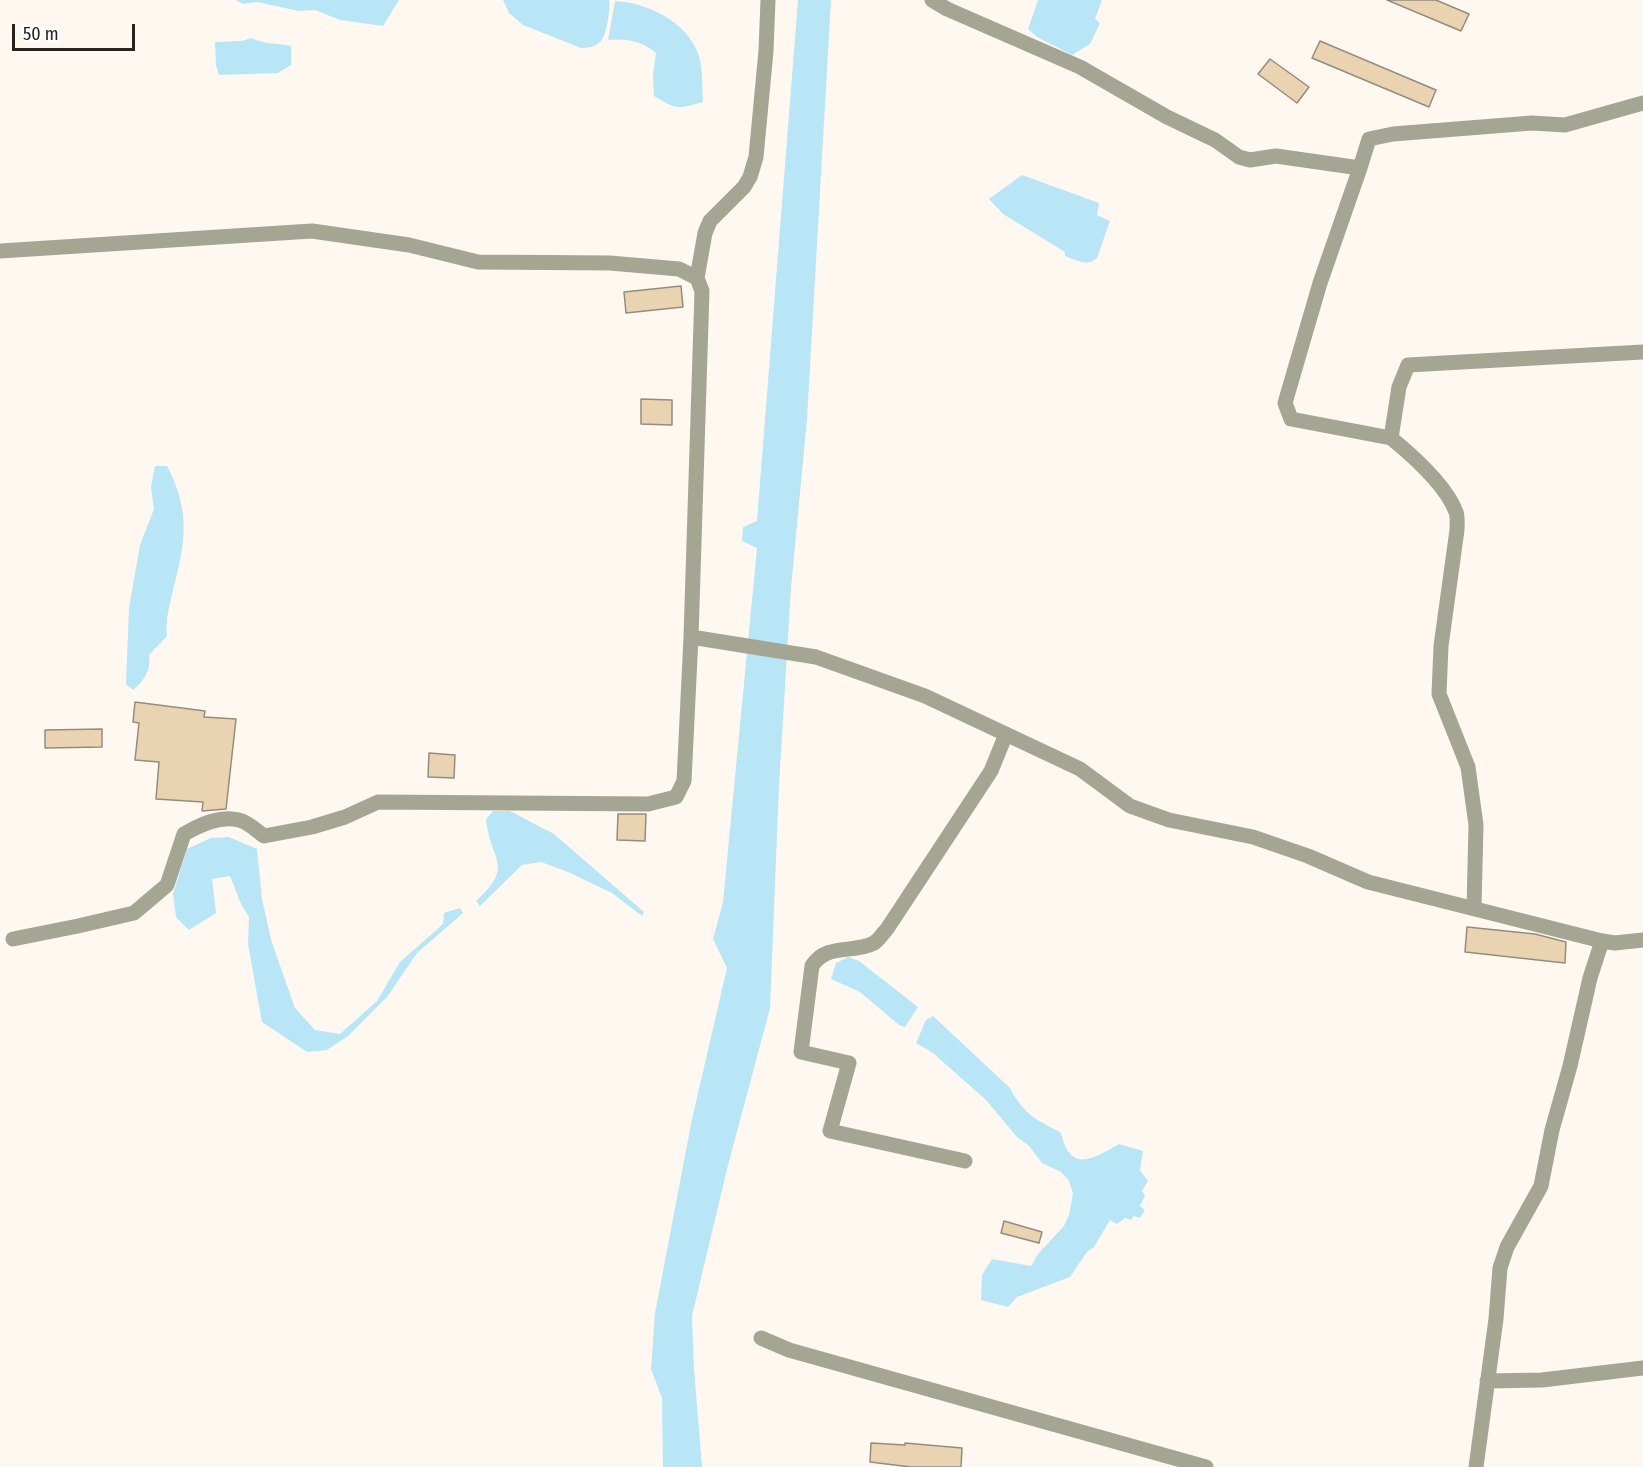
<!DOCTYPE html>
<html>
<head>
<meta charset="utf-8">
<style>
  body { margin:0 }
  #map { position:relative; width:1643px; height:1467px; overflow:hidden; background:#fff8f0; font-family:"Fira Sans Condensed",sans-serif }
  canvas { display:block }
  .scale { position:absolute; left:12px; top:24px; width:123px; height:27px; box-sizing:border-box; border:3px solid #26221e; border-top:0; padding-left:8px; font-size:18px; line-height:21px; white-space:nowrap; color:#26221e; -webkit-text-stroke:4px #fff; paint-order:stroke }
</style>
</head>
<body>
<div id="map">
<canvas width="1643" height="1467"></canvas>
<div class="scale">50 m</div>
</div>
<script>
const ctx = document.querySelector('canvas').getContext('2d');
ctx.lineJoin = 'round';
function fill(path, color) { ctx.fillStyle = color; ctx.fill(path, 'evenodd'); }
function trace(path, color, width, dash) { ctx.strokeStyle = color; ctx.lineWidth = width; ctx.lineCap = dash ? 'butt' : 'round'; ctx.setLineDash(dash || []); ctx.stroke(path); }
const water = new Path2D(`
  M 236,0 L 399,0 L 383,26 L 340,20 L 315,10 L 299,11 L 257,2 L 243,4 Z
  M 503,0 L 609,0 C 610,6 609,13 608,19 C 605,38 602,48 581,48 L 523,25 L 509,13 Z
  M 798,0 L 831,0 L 807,419 L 791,588 L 779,785 L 770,1008 L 727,1169 L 692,1316 L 694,1369 L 702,1467 L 663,1467 L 662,1398 L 651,1369 L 655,1313 L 692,1119 L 727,968 L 713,939 L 723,902 L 757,548 L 742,541 L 743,527 L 757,521 Z
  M 1038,0 L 1102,0 L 1095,19 L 1100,23 L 1090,44 L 1072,55 L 1037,37 L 1028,29 Z
  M 615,1 C 647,2 689,23 699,56 C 703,70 702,88 703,102 C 677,109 677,110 654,96 L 653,74 L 656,53 C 642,41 626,38 608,40 Z
  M 251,38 C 263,44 278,43 291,46 L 291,65 L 278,73 L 219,75 L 216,65 L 215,42 L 242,41 Z
  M 1022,175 L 1099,203 L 1097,215 L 1110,221 L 1097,258 C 1087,267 1076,260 1065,256 L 1065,252 L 1003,214 L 989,199 Z
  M 155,466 L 167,466 C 190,510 186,540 174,586 C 170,604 165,619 167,636 L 149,655 C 151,670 145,680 133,690 L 126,684 L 129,608 L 140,545 L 154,509 L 151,487 Z
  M 493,811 L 510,811 L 554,834 L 644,912 L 642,916 L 612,893 L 568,872 L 541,862 L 522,865 L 480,906 L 476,901 C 516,865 490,861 486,819 Z
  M 229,837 L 257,849 L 262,899 L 271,940 L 295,1008 L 315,1030 L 340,1034 L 377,1001 L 400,962 L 443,924 L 444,913 L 460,908 L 463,913 L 417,953 L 387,997 L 348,1036 L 327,1050 L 307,1052 L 262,1022 L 248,944 L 249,917 L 241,904 L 230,876 L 212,879 L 216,913 L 189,930 L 176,917 L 173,894 L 187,849 L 211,838 Z
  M 848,957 L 859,961 L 918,1007 L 905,1027 L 899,1025 L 860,992 L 831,979 L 836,963 Z
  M 933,1016 L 1010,1088 C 1023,1113 1036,1120 1060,1132 C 1063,1138 1064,1146 1068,1151 C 1080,1170 1104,1152 1119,1144 L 1143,1151 L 1140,1170 L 1148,1181 L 1142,1191 L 1145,1195 L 1140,1206 L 1145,1210 L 1140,1218 L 1134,1216 L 1131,1220 L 1125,1218 L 1117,1224 L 1110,1220 L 1094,1247 L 1087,1252 L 1070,1277 L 1017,1297 L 1008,1307 L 981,1300 L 982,1275 L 992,1259 L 1031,1266 L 1038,1254 L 1064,1226 L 1069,1215 L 1073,1194 L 1069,1181 L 1061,1172 L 1042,1163 L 1029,1146 L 1017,1137 L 986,1100 L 933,1053 L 916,1043 L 926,1020 Z`);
const building = new Path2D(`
  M 1387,0 L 1436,0 L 1469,14 L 1461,31 Z
  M 1320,41 L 1436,90 L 1429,107 L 1312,58 Z
  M 1270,59 L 1309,87 L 1297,103 L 1258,74 Z
  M 681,286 L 683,307 L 626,313 L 624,292 Z
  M 641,399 L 672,400 L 672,425 L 641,424 Z
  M 135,702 L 205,711 L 204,717 L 236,719 L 226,809 L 202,811 L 203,802 L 156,799 L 159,762 L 135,760 L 139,723 L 133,722 Z
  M 102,729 L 102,747 L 45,748 L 45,730 Z
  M 429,753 L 455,755 L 454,778 L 428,777 Z
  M 618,814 L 646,814 L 645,841 L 617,840 Z
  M 1467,927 L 1535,934 L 1566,942 L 1565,963 L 1465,952 Z
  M 1004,1221 L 1042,1232 L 1039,1243 L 1001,1233 Z
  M 871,1443 L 905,1445 L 905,1443 L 962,1448 L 961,1467 L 911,1467 L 870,1462 Z`);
const minor = new Path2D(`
  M 932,0 L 947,9 L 1080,67 L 1167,117 L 1215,140 L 1239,157 L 1250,160 L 1276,156 L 1360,168 L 1369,139 L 1393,134 L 1532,123 L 1565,125 L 1643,103
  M 1360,168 L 1320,283 L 1285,403 L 1291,419 L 1391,438 L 1399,387 L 1408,365 L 1643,352
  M 0,251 L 312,231 L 409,245 L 478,262 L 610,263 L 679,269 L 697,278 L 702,291 L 691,637 L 816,657 L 925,696 L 1080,769 L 1130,806 L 1169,820 L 1253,837 L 1308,856 L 1368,882 L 1602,941 L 1615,943 L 1643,940
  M 697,278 L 705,233 L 710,221 L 744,187 L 750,177 L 756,157 L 766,51 L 768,0
  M 1391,438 C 1413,456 1446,485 1456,512 C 1458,517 1457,524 1457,530 L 1441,646 L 1439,694 L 1468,767 L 1476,825 L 1474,908
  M 13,939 L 78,926 L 134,913 L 167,885 L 184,834 C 200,825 220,815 239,820 C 248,822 257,831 264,836 L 312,827 L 345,817 L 378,802 L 648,804 L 676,797 L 684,781 L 691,637
  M 965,1161 L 830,1131 L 849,1063 L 801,1052 L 812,966 C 826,943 853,954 874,943 C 879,940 883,933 887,929 L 991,771 L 1006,734
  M 761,1338 L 789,1350 L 1206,1467
  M 1487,1381 L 1542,1380 L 1643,1368
  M 1476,1467 L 1496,1319 L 1500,1268 L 1507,1247 L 1541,1186 L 1552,1130 L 1570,1066 L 1590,978 L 1602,941`);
fill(water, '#b8e6f7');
fill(building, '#ead3b0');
trace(building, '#958c80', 1.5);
trace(minor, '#a5a594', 15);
</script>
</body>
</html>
